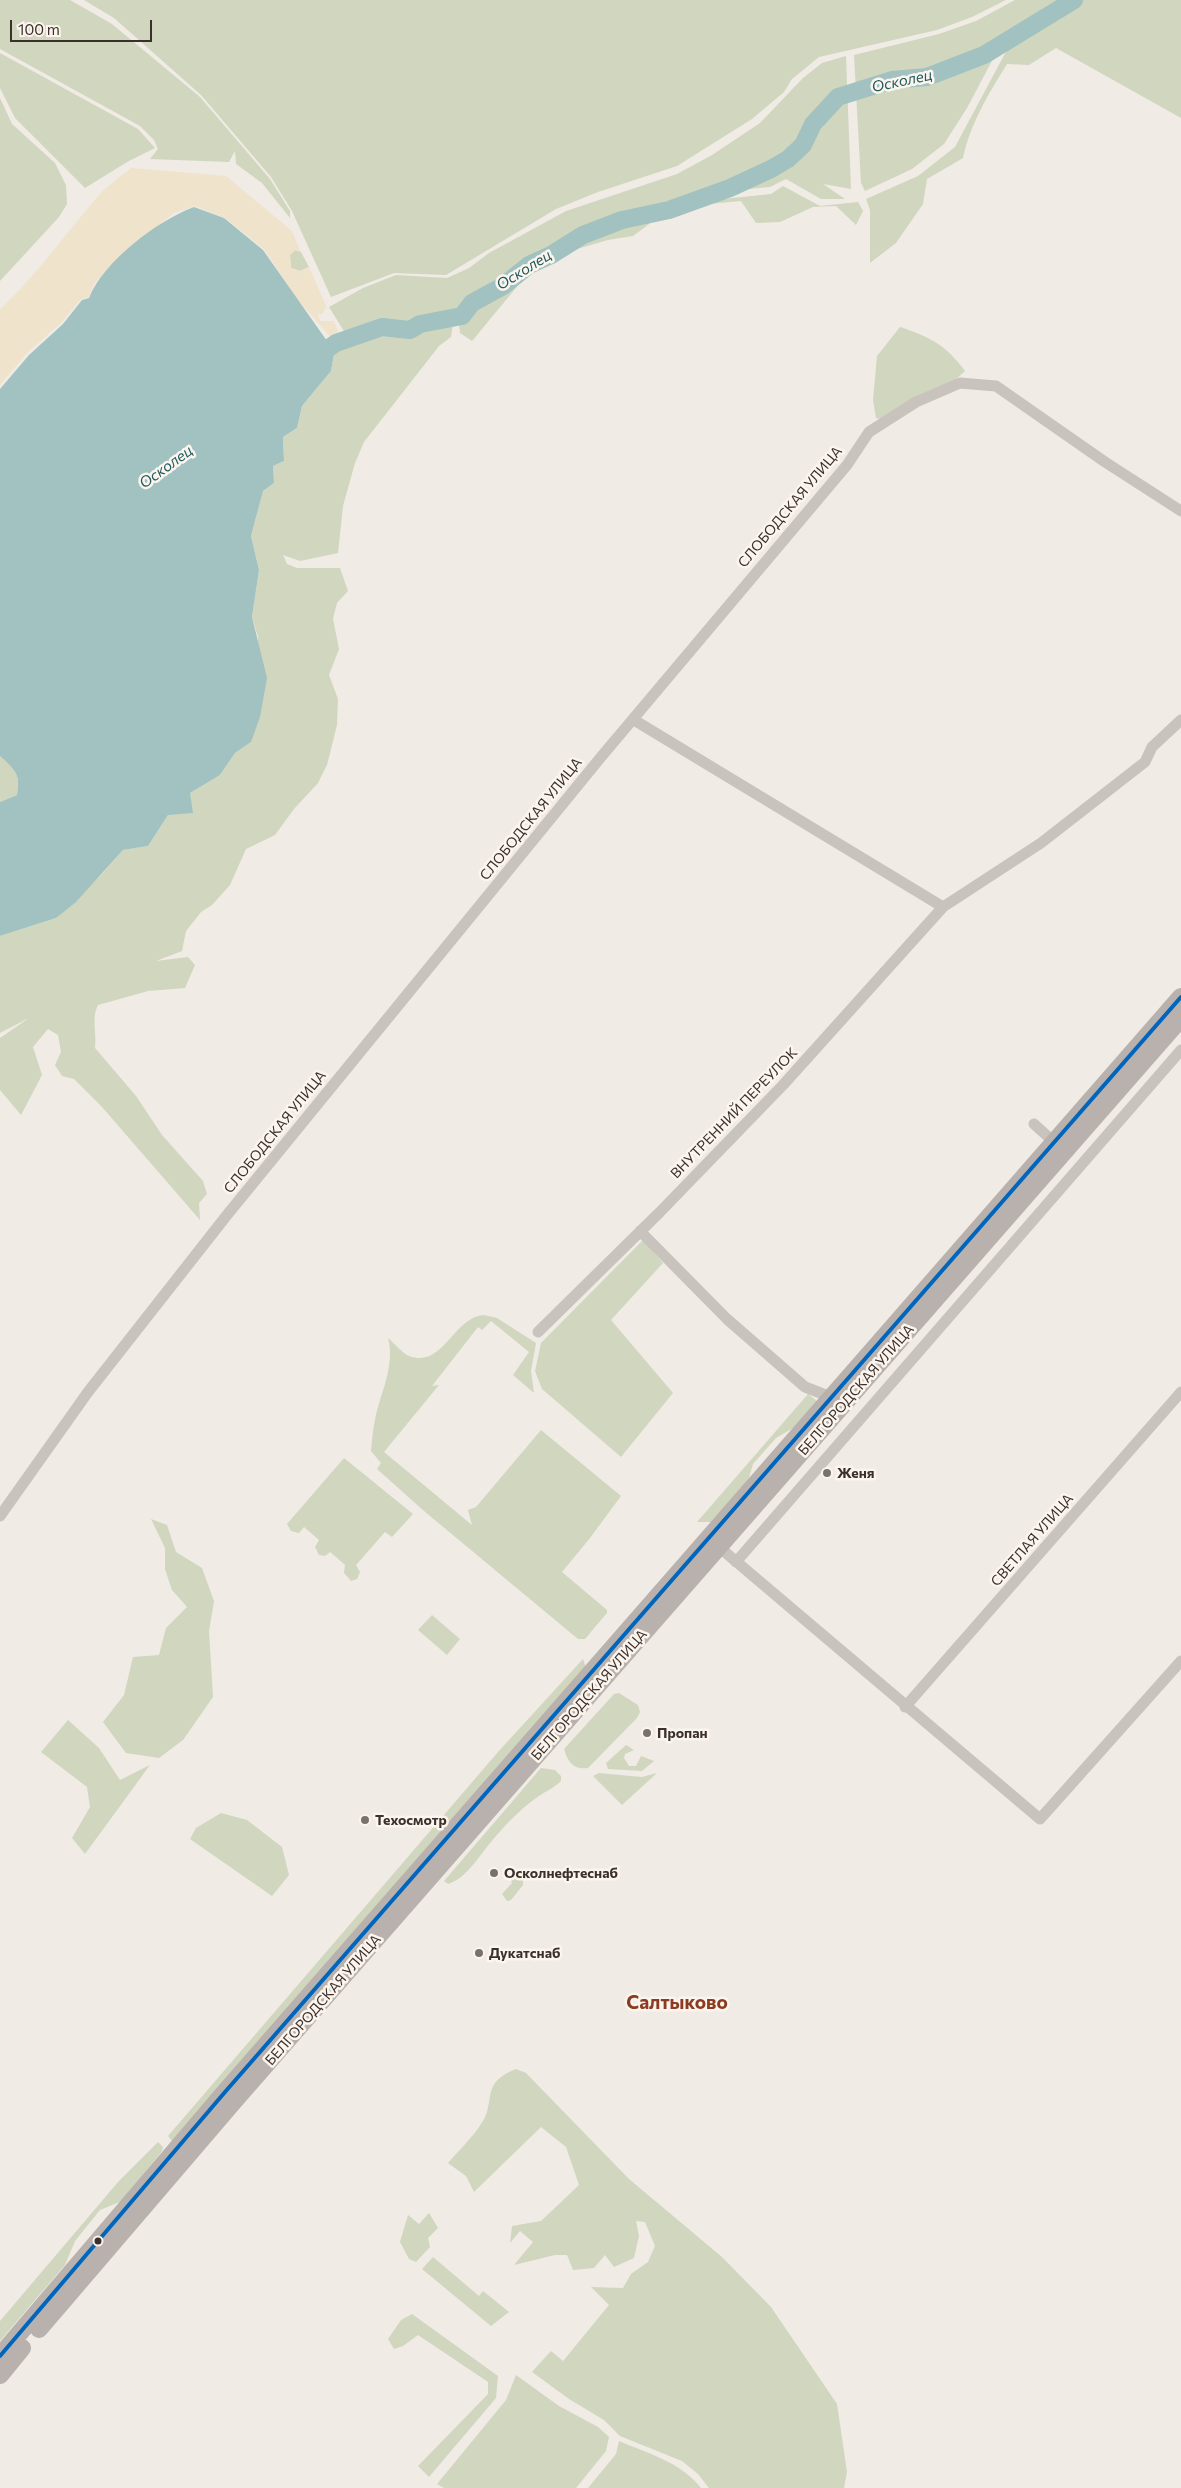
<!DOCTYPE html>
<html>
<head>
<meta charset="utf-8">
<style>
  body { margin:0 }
  #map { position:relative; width:1181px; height:2488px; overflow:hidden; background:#f0ebe5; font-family:Commissioner,sans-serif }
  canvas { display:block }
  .scale { position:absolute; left:10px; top:20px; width:142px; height:22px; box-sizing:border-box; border:2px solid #3b302b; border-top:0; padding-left:6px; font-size:15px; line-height:18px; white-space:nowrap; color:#3b302b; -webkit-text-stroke:4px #fbf5ee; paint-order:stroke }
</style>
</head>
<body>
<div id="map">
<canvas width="1181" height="2488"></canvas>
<div class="scale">100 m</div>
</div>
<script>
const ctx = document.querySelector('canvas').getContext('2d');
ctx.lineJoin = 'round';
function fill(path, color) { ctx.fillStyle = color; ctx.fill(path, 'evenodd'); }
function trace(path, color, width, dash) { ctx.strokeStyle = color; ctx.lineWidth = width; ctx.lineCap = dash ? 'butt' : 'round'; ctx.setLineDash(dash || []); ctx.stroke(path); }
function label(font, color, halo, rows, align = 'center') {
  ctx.font = font + ' Commissioner,sans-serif'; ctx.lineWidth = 5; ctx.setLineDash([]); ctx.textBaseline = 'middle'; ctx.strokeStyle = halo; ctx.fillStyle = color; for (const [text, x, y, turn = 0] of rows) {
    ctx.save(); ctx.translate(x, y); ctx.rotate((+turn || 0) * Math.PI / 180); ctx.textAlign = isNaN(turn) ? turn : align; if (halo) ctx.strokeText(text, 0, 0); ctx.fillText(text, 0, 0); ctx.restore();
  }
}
const green = new Path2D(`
  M 0,0 L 70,0 L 112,24 L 200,97 L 270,179 L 290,211 L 290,218 L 262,183 L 236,164 L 235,151 L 229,162 L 150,159 L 158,149 L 154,140 L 140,126 L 0,49 Z
  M 84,0 L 1006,0 L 972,17 L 937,30 L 819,57 L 792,79 L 784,92 L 752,119 L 677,166 L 598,192 L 556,209 L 446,275 L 394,273 L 331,297 L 292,211 L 271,177 L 201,95 L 114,18 Z
  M 1015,0 L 1068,0 L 1003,40 L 967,108 L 944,144 L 912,169 L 865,191 L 861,183 L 854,55 L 939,34 L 976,21 Z
  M 1081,0 L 1181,0 L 1181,118 L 1056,48 L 1029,65 L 1007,64 C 989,93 970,124 963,158 L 927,179 L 923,204 L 896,243 L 870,263 L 870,210 L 866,199 L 918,176 L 955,147 L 1009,46 Z
  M 0,53 L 138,129 L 155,148 L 127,162 L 85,188 L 15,118 L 0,88 Z
  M 846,56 L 851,189 L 823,184 L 845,199 L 821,199 L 786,179 L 770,187 L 706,193 L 588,228 L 528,262 L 502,283 L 469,300 L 464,310 L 458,315 L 422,320 L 405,327 L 382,325 L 347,336 L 329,307 L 363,288 L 396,275 L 447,278 L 469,268 L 489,253 L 566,211 L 677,174 L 712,155 L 760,123 L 803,78 L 822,63 Z
  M 0,98 L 12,124 L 55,163 L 66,185 L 67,204 L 59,217 L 0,281 Z
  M 783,186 L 820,206 L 858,202 L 863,211 L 856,225 L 836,206 L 813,207 L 780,222 L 756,223 L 741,201 L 689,206 L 656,219 L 633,236 L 608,240 L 563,253 L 525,277 L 472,341 L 460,333 L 458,316 L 502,290 L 530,267 L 552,257 L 584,237 L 620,224 L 669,213 L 689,204 L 704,201 L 771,194 Z
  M 295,250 L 301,252 L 309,267 L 300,271 L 291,268 L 290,255 Z
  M 454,318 L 451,337 L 439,346 L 364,442 L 355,463 L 343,506 L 338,553 L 300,561 L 283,555 L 287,564 L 297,568 L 340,568 L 348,591 L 337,603 L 333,619 L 339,649 L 329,675 L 338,699 L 337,725 L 327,765 L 318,783 L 294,809 L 275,835 L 246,849 L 230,885 L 212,905 L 201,912 L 186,931 L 182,951 L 156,961 L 188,957 L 195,965 L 185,988 L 148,991 L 98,1005 C 91,1018 97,1033 95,1048 L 136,1096 L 162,1135 L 203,1181 L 207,1194 L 199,1203 L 200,1220 L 102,1107 L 74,1079 L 62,1076 L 55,1065 L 61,1052 L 58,1035 L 48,1029 L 33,1047 L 42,1075 L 21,1115 L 0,1090 L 0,1038 L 29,1018 L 0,1033 L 0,936 L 56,918 L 101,875 L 123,850 L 148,846 L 168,815 L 190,793 L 220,775 L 235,753 L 251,742 L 258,637 L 252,617 L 259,570 L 251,536 L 263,491 L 274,483 L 273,466 L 284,461 L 283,437 L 297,428 L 302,406 L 331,371 L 336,345 L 382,330 L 409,333 L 420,326 Z
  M 900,327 C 930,337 946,345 965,371 L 955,380 L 919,395 L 881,419 L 876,418 L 873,400 L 877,356 Z
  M 0,756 C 15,770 21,774 17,795 L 0,802 Z
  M 643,1240 L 663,1263 L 611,1320 L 673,1393 L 621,1457 L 542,1389 L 535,1371 L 541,1343 Z
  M 484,1315 L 497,1318 L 536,1343 L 531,1371 L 534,1393 L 513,1375 L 529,1352 L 491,1321 L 482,1330 L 478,1327 L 432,1386 L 439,1385 L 384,1452 L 472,1525 L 468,1510 L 476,1507 L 541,1430 L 621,1496 L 590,1538 L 562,1572 L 607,1610 L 607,1613 L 585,1639 L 578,1639 L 424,1511 L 377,1469 L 381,1463 L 371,1451 C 372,1439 373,1427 376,1415 C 382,1390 395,1364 388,1338 C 394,1343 402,1353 409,1356 C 443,1369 453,1317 484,1315 Z
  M 808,1394 L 817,1401 L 800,1424 L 776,1438 L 753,1464 L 746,1488 L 714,1522 L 697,1522 Z
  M 344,1458 L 413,1514 L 392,1537 L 385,1532 L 356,1565 L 360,1572 L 357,1579 L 351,1581 L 344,1573 L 345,1565 L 330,1552 L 325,1556 L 319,1555 L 315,1547 L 319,1540 L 304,1527 L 299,1533 L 291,1531 L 287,1524 Z
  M 151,1519 L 167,1525 L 176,1552 L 202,1568 L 214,1601 L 209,1631 L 213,1697 L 183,1740 L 159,1758 L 126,1753 L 103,1722 L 124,1695 L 133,1657 L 159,1655 L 166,1628 L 187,1607 L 172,1590 L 165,1569 L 165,1548 Z
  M 432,1615 L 460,1639 L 447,1655 L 418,1630 Z
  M 583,1659 L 586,1668 L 172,2141 L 168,2136 L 498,1752 Z
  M 619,1693 L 638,1705 L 640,1712 L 637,1718 L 588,1768 C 573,1770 568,1762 564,1749 L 614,1694 Z
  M 68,1720 L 99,1748 L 120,1780 L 150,1765 L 85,1854 L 72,1838 L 90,1807 L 87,1787 L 41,1752 Z
  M 626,1745 L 634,1750 L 625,1754 L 624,1758 L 629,1766 L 636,1766 L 641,1756 L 654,1761 L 642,1771 L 608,1769 L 606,1763 Z
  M 541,1768 L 555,1770 L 561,1776 L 561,1781 C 554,1788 546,1791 539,1796 C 524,1806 508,1822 496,1836 C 482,1851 467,1879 448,1884 L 444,1881 Z
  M 599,1773 L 642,1777 L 657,1773 L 622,1805 L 593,1776 Z
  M 221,1813 L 247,1820 L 282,1847 L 289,1875 L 272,1896 L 190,1839 L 196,1828 Z
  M 517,1878 L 523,1880 L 523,1885 L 511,1900 L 507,1901 L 502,1894 L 512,1883 L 511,1881 Z
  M 516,2069 L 526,2073 L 629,2179 L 722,2257 L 771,2307 L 837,2404 L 847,2472 L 844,2488 L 709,2488 L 698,2474 L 682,2461 L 620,2436 L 604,2420 L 569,2399 L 532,2372 L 551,2351 L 563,2361 L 609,2305 L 591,2287 L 623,2288 L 631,2274 L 648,2262 L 655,2246 L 645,2222 L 636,2221 L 639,2236 L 634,2258 L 614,2267 L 605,2255 L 594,2268 L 573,2270 L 567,2255 L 555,2255 L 514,2265 L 533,2242 L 520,2231 L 510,2243 L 512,2226 L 541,2221 L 579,2185 L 566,2147 L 541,2127 L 474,2192 L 466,2176 L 448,2163 C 459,2150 472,2138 481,2124 C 497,2102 479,2083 516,2069 Z
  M 158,2142 L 163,2147 L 162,2151 L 122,2201 L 100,2210 L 75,2241 L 65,2265 L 0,2341 L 0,2321 L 118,2182 Z
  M 429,2213 L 438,2228 L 428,2238 L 430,2247 L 416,2262 L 409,2259 L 400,2242 L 408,2215 L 419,2224 Z
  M 433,2257 L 479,2296 L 483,2291 L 509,2312 L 491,2326 L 422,2269 Z
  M 412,2314 L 498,2376 L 496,2398 L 429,2477 L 418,2466 L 488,2394 L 488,2382 L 418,2335 L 403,2346 L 394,2349 L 388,2339 L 401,2320 Z
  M 516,2375 L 559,2406 L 598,2427 L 609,2437 L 606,2451 L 576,2488 L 444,2488 L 437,2484 L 506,2400 Z
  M 619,2441 C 647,2453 681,2462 701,2488 L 588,2488 L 616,2454 Z`);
const sand = new Path2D(`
  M 131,168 L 226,176 L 292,231 L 301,252 L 295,250 L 290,255 L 291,268 L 300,271 L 309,267 L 327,308 L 324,309 L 323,314 L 318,314 L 320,321 L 334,321 L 341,339 L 333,340 L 297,299 L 264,249 L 225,218 L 195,206 L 174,213 L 120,256 L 94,284 L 89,297 L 81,299 L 62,322 L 27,353 L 0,385 L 0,309 C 37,275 66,233 99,195 C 108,185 120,177 131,168 Z`);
const water = new Path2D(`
  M 194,207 L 224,218 L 263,250 L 327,341 L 336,343 L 331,371 L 302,406 L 297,428 L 283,437 L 284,461 L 273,466 L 274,483 L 263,491 L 251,536 L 259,570 L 252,617 L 267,678 L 260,717 L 251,742 L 235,753 L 220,775 L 190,793 L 193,813 L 168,815 L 148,846 L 123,850 L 76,902 L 56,918 L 0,936 L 0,802 L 17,795 C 21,774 15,770 0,756 L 0,389 L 29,355 L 63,324 L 82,300 L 89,298 C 103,262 158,220 194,207 Z`);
const river = new Path2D(`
  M 316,357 L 336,343 L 382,327 L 410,330 L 420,324 L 462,316 L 472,303 L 503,286 L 529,265 L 551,255 L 583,235 L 622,220 L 669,210 L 730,188 L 771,169 L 788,159 L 803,145 L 813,124 L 838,97 L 892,80 L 927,77 L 984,55 L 1074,0`);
const street = new Path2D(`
  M 634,720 L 943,907
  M 1034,1124 L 1055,1143
  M 640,1231 L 727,1319 L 805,1387 L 831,1397
  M 538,1332 L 660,1212 L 783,1085 L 943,907 L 1041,843 L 1145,762 L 1152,747 L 1181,720
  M 0,1516 L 88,1392 L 227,1215 L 601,757 L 847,465 L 869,432 L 916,402 L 960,383 L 996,386 L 1105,462 L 1181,511
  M 719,1547 L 1040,1819 L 1181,1661
  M 736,1562 L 1181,1050
  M 905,1707 L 1181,1392`);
const primary = new Path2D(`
  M 39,2329 L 235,2100 L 1181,1018
  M 0,2356 L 225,2092 L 1181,997
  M 0,2375 L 22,2348`);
const bus1 = new Path2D(`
  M 0,2356 L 225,2092 L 1181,997`);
const markers = [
  [827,1473,5,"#7a716c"],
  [647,1733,5,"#7a716c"],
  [365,1820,5,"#7a716c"],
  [494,1873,5,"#7a716c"],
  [479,1953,5,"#7a716c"],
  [98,2241,4.5,"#3b302b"]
];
const streetNames = [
  ["СЛОБОДСКАЯ УЛИЦА",790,507,-50],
  ["СЛОБОДСКАЯ УЛИЦА",531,819,-51],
  ["ВНУТРЕННИЙ ПЕРЕУЛОК",734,1113,-46],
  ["СЛОБОДСКАЯ УЛИЦА",275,1132,-51],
  ["БЕЛГОРОДСКАЯ УЛИЦА",856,1390,-49],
  ["СВЕТЛАЯ УЛИЦА",1032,1540,-49],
  ["БЕЛГОРОДСКАЯ УЛИЦА",589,1695,-49],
  ["БЕЛГОРОДСКАЯ УЛИЦА",323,2000,-49]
];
const poiNames = [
  ["Женя",837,1473],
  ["Пропан",657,1733],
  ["Техосмотр",375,1820],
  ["Осколнефтеснаб",504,1873],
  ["Дукатснаб",489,1953]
];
const waterNames = [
  ["Осколец",902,81,-12],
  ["Осколец",524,270,-32],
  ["Осколец",166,467,-36]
];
const districtNames = [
  ["Салтыково",677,2003]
];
fill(green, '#d1d6bf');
fill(sand, '#efe3cc');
fill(water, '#a1c2c1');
trace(river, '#a1c2c1', 18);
trace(street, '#c9c3be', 11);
trace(primary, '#b8b1ad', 18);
trace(bus1, '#0065bd', 4);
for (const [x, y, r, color] of markers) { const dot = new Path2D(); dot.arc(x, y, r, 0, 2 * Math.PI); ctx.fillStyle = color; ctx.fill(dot); trace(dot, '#fbf5ee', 2); }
label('14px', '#3b302b', '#fbf5ee', streetNames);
label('bold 14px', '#3b302b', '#fbf5ee', poiNames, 'left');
label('italic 15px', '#1f5a5e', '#fbf5ee', waterNames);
label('bold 19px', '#8c3b22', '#fbf5ee', districtNames);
</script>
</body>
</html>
